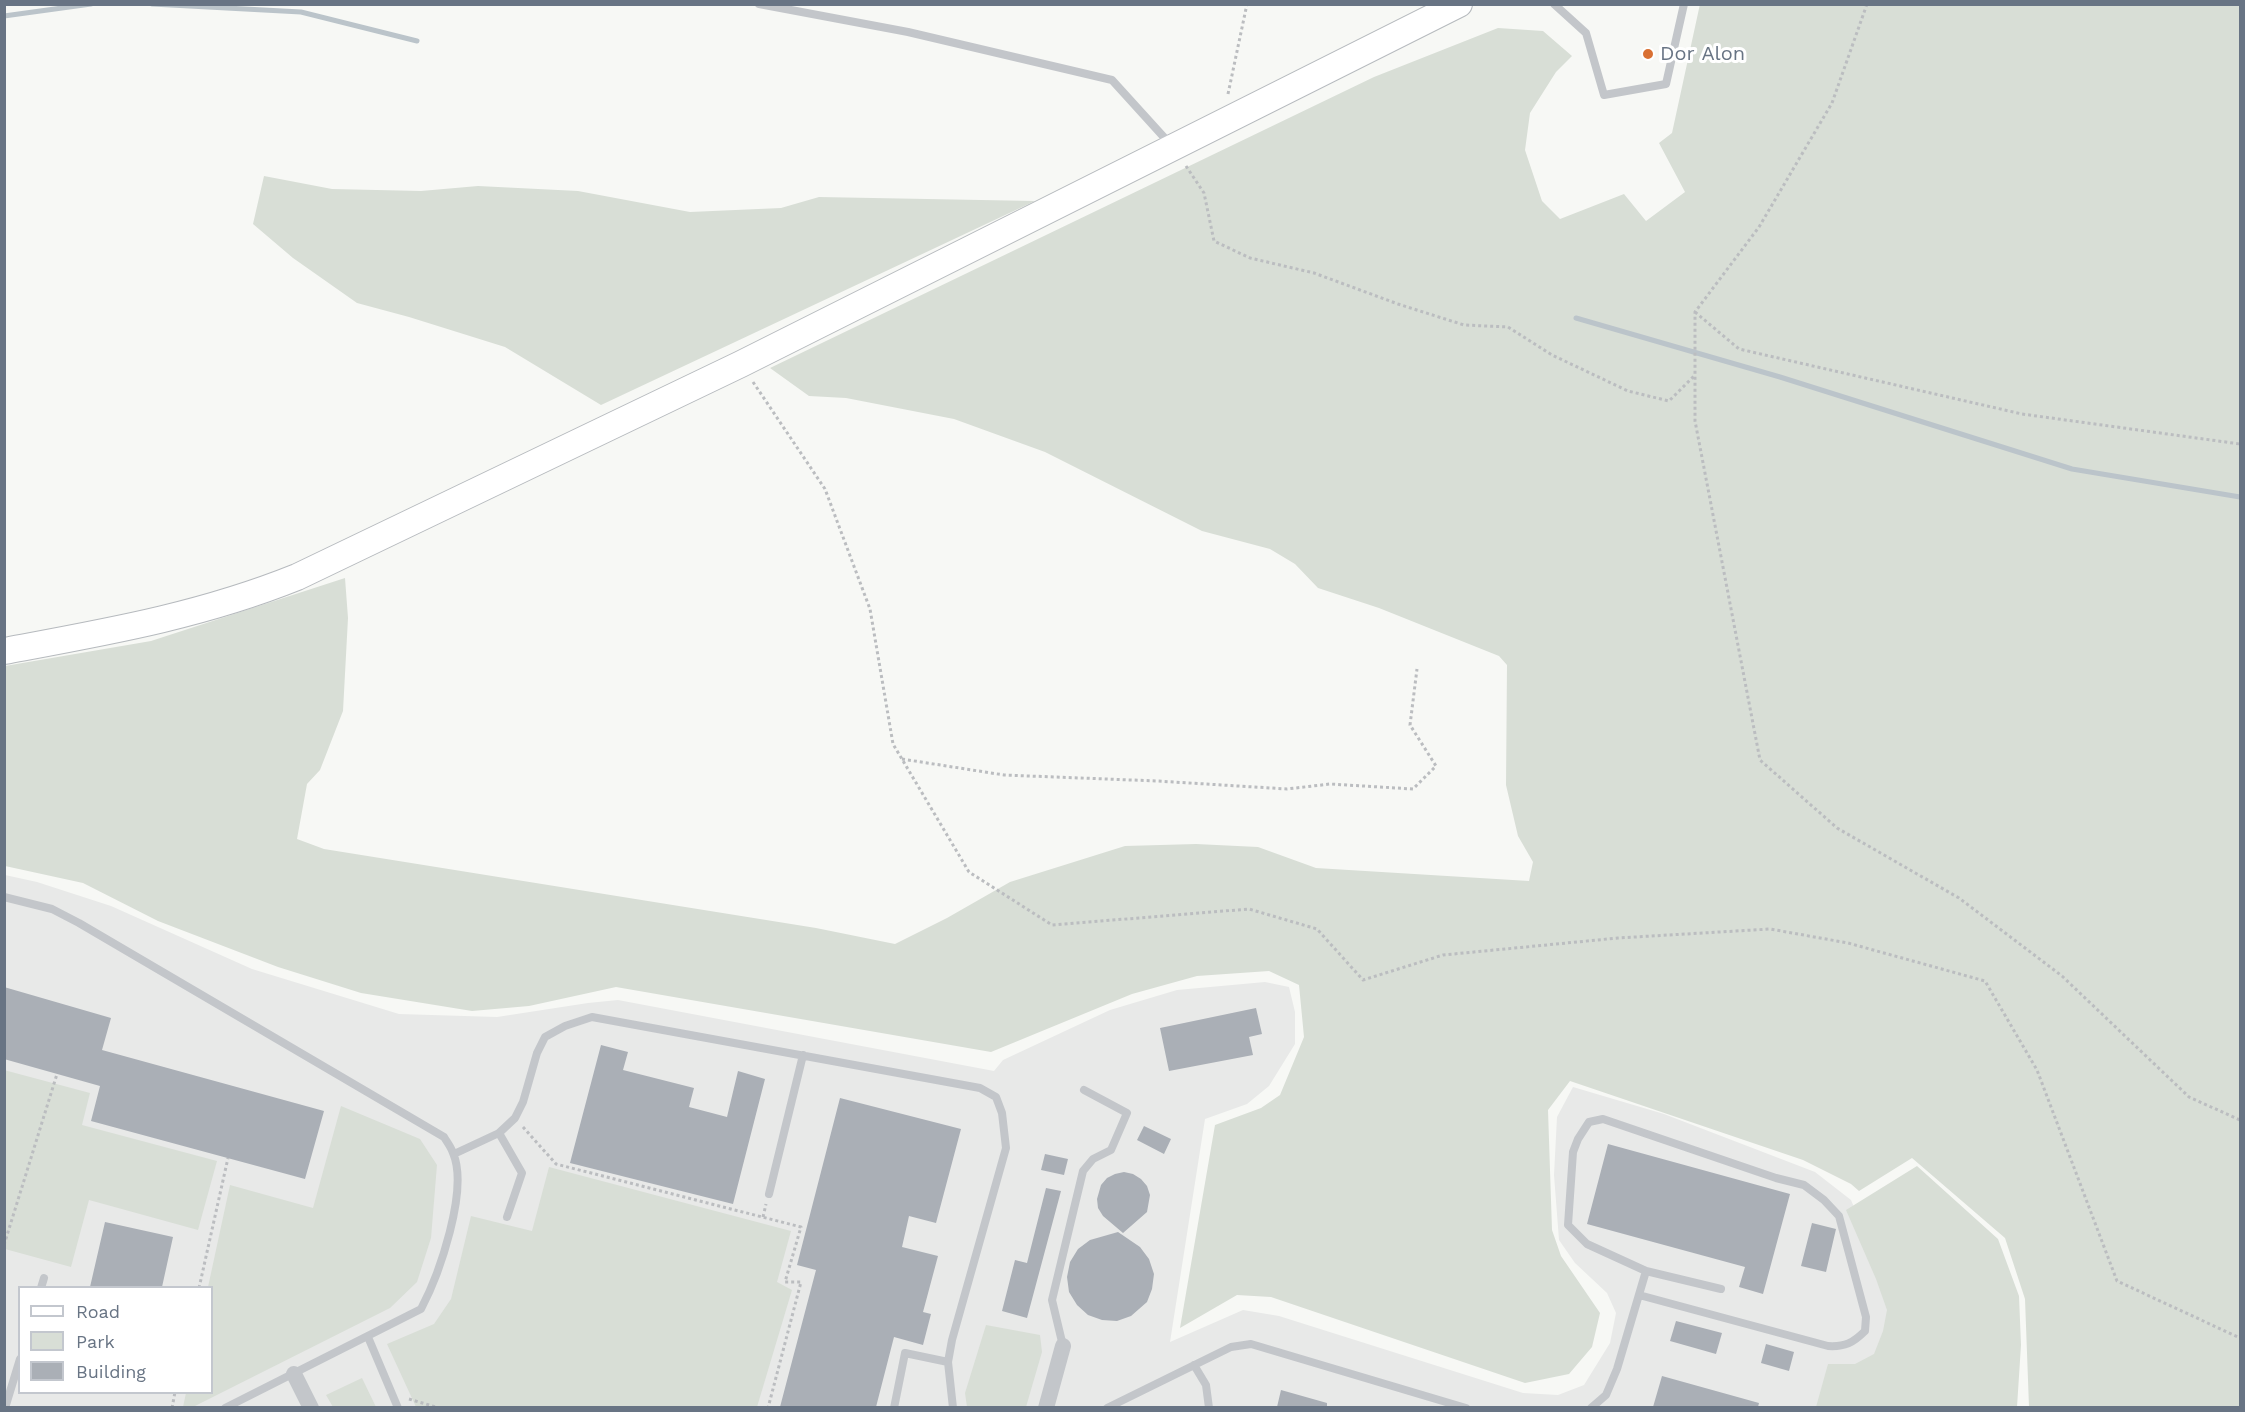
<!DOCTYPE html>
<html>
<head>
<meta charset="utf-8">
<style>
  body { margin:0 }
  #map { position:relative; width:2245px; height:1412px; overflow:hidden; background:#f7f8f5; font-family:"Work Sans",sans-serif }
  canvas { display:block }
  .frame { position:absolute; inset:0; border:6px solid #687484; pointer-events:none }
  .legend { position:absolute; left:18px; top:1286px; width:195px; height:108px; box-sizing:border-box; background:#fff; border:2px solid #c3c7ce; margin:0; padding:8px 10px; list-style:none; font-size:18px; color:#687484 }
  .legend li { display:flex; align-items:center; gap:12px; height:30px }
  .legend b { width:30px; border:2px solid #c3c7ce }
</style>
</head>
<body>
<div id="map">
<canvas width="2245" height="1412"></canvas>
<div class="frame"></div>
<ul class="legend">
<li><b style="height:8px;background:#fff"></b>Road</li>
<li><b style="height:16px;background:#d8ded6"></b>Park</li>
<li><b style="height:16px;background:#aaafb6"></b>Building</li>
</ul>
</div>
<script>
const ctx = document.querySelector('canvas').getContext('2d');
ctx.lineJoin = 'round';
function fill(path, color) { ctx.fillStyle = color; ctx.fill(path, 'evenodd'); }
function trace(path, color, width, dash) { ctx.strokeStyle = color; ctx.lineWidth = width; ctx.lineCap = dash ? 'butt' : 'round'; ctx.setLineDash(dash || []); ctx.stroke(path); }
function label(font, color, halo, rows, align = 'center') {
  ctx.font = font + ' "Work Sans",sans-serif'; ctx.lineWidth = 6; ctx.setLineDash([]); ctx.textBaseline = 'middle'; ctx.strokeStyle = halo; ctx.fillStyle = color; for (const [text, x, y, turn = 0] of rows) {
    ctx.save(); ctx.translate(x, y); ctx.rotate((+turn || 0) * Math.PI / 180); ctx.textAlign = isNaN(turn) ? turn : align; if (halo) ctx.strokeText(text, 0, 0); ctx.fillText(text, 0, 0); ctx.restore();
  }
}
const built = new Path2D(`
  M 5,875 L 37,882 L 111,906 L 252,969 L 399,1014 L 497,1017 L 588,1003 L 618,1000 L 994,1071 L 1003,1060 L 1110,1010 L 1177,990 L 1265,982 L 1289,987 L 1295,1012 L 1295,1044 L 1269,1086 L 1247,1104 L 1205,1119 L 1170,1342 L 1243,1310 L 1279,1316 L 1523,1393 L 1558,1395 L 1584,1385 L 1610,1343 L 1616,1313 L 1607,1293 L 1575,1263 L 1559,1240 L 1554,1175 L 1557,1117 L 1573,1087 L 1664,1114 L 1815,1172 L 1851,1200 L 1937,1407 L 5,1408 ZM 20,1288 L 212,1288 L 212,1392 L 20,1392 Z`);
const green = new Path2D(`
  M 1700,4 L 2240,5 L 2240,1407 L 2029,1407 L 2025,1299 L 2005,1238 L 1912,1158 L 1859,1191 L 1851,1184 L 1803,1160 L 1570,1081 L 1548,1110 L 1552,1230 L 1561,1256 L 1600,1313 L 1592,1347 L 1569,1374 L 1525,1383 L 1271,1297 L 1237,1295 L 1180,1328 L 1215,1125 L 1261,1108 L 1280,1095 L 1304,1037 L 1299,985 L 1269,971 L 1197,976 L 1132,994 L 991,1052 L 616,987 L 529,1006 L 472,1011 L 361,993 L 278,967 L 158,921 L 83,883 L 5,866 L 5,666 L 151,641 L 345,578 L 348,618 L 343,711 L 320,770 L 307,784 L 297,839 L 324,849 L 816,928 L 895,944 L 947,918 L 1010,882 L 1125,846 L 1196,844 L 1258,847 L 1316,868 L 1529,881 L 1533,862 L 1518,836 L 1506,785 L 1507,665 L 1499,656 L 1379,608 L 1318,588 L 1295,564 L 1270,549 L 1202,531 L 1045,452 L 954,419 L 846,398 L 809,396 L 770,368 L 1374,77 L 1498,28 L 1543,31 L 1572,56 L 1556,72 L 1530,113 L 1525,150 L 1542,201 L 1560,219 L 1624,194 L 1646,221 L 1685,192 L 1659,143 L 1672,133 Z
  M 264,176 L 332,189 L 421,191 L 478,186 L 578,191 L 690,212 L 781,208 L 819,197 L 1035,201 L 601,405 L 505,347 L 409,317 L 357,303 L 293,258 L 253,224 Z
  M 4,1070 L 90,1093 L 82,1125 L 217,1161 L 198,1230 L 89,1200 L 71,1267 L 5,1249 Z
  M 341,1106 L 420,1139 L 437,1165 L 431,1238 L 417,1282 L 390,1308 L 193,1407 L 183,1407 L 186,1393 L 212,1392 L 212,1288 L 208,1287 L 230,1185 L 313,1208 Z
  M 1917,1166 L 1998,1239 L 2019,1296 L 2021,1345 L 2017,1407 L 1816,1407 L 1828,1364 L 1855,1364 L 1874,1354 L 1883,1331 L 1887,1310 L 1876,1279 L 1846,1210 Z
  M 549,1167 L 791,1231 L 777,1282 L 792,1290 L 757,1407 L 416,1407 L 387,1344 L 434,1324 L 451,1299 L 471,1216 L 532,1231 Z
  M 986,1325 L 1040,1335 L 1042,1352 L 1026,1407 L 967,1407 L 965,1393 Z
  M 362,1378 L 376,1407 L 333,1407 L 326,1395 Z`);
const stream = new Path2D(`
  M 152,4 L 301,12 L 417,41
  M 4,16 L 91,4
  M 1576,318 L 1780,377 L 2072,469 L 2240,497`);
const building = new Path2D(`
  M 4,987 L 111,1018 L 102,1050 L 324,1111 L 305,1179 L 91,1121 L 100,1086 L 4,1059 Z
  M 1256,1008 L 1262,1034 L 1249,1037 L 1253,1055 L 1169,1071 L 1160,1028 Z
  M 601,1045 L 628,1052 L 623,1070 L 694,1088 L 689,1107 L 727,1117 L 738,1071 L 765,1079 L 733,1204 L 570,1163 Z
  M 840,1098 L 961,1129 L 936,1223 L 909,1216 L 902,1247 L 938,1256 L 923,1312 L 931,1314 L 923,1345 L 894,1337 L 876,1407 L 780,1407 L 816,1270 L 797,1265 Z
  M 1144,1126 L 1171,1139 L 1164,1154 L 1137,1140 Z
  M 1608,1144 L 1790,1194 L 1763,1294 L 1739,1287 L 1745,1267 L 1587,1224 Z
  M 1045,1154 L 1068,1159 L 1064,1175 L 1041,1170 Z
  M 1124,1172 L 1133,1174 L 1141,1179 L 1147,1186 L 1150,1195 L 1147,1212 L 1123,1233 L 1103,1216 L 1098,1208 L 1097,1199 L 1101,1185 L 1107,1178 L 1115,1174 Z
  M 1046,1188 L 1061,1191 L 1027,1318 L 1002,1311 L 1015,1260 L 1027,1263 Z
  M 105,1222 L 173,1237 L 162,1287 L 90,1287 Z
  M 1812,1223 L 1836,1229 L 1826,1272 L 1801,1266 Z
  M 1118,1232 L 1140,1247 L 1149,1259 L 1154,1274 L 1152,1289 L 1147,1302 L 1131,1316 L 1117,1321 L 1102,1320 L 1088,1315 L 1077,1305 L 1069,1292 L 1067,1277 L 1070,1262 L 1078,1249 L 1090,1240 Z
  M 1676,1321 L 1722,1333 L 1716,1354 L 1670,1341 Z
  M 1766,1344 L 1794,1352 L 1789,1371 L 1761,1363 Z
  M 1662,1376 L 1759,1403 L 1758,1407 L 1653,1407 Z
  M 1281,1390 L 1327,1403 L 1327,1407 L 1277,1407 Z`);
const path = new Path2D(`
  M 1867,4 L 1832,103 L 1759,227 L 1695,312 L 1695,421 L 1760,760 L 1837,828 L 1959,898 L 2062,976 L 2189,1097 L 2240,1120
  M 1228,94 L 1247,4
  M 1186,166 L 1204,193 L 1214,241 L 1250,258 L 1314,273 L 1398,304 L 1464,325 L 1508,327 L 1552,355 L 1628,391 L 1669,401 L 1695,375
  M 1695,312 L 1739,349 L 2022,414 L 2240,444
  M 753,382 L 825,489 L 870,609 L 893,744 L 969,872 L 1052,925 L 1249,909 L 1317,929 L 1363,980 L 1443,955 L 1618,938 L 1770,929 L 1848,943 L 1985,981 L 2037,1070 L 2117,1281 L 2240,1338
  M 902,759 L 1004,775 L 1157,781 L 1287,789 L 1330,784 L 1413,789 L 1436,766 L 1410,725 L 1417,669
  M 523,1127 L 556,1164 L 801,1227 L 785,1282 L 801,1282 L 768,1408
  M 763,1217 L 766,1204
  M 4,1245 L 57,1074
  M 199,1288 L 228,1158
  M 409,1399 L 439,1408
  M 172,1408 L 175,1392`);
const lane = new Path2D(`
  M 759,4 L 908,32 L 1112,80 L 1171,145
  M 1554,4 L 1586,33 L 1604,95 L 1666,84 L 1684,4
  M 4,897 L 52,909 L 79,923 L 444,1137 C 447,1142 451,1147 453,1153 C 469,1190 439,1275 421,1309 L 225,1408
  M 499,1133 L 522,1173 L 507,1217
  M 454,1154 L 499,1133 L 515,1118 L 523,1102 L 537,1053 L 545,1037 L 565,1026 L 592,1017 L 980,1088 L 996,1097 L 1002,1113 L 1006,1148 L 952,1340 L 948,1362 L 953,1408
  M 769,1194 L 803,1055
  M 41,1288 L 44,1278
  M 1639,1295 L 1828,1346 C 1845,1347 1853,1343 1865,1331 L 1866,1317 L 1839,1216 L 1824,1200 L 1804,1185 L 1776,1178 L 1603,1119 L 1589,1122 L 1578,1139 L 1573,1152 L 1568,1225 L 1587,1244 L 1646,1271
  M 368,1337 L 398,1408
  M 1063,1346 L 1052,1300 L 1083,1171 L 1093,1159 L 1111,1150 L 1127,1113 L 1084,1090
  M 1194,1365 L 1206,1385 L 1209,1408
  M 5,1408 L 20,1359
  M 894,1408 L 905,1353 L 948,1362
  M 1107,1408 L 1231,1347 L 1251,1344 L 1466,1408
  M 1591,1408 L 1606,1395 L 1617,1369 L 1646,1271 L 1721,1289`);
const street = new Path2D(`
  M 294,1374 L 311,1408
  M 1046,1408 L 1063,1346`);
const primary = new Path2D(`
  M 4,651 C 106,632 200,616 297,577 L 741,364 L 1459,4`);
const markers = [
  [1648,54,6,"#d97033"]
];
const poiNames = [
  ["Dor Alon",1660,54]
];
fill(built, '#e8e9e8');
fill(green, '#d8ded6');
trace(stream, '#bbc4ca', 5);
fill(building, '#aaafb6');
trace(primary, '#b6babe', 28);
trace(path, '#bbbdc0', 3, [3, 3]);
trace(lane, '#c3c6ca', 8);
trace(street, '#c3c6ca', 16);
trace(primary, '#fff', 26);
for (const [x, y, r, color] of markers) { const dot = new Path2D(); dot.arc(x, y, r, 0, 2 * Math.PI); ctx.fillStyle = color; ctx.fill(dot); trace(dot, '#fff', 2); }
label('20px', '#687484', '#fff', poiNames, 'left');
</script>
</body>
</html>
